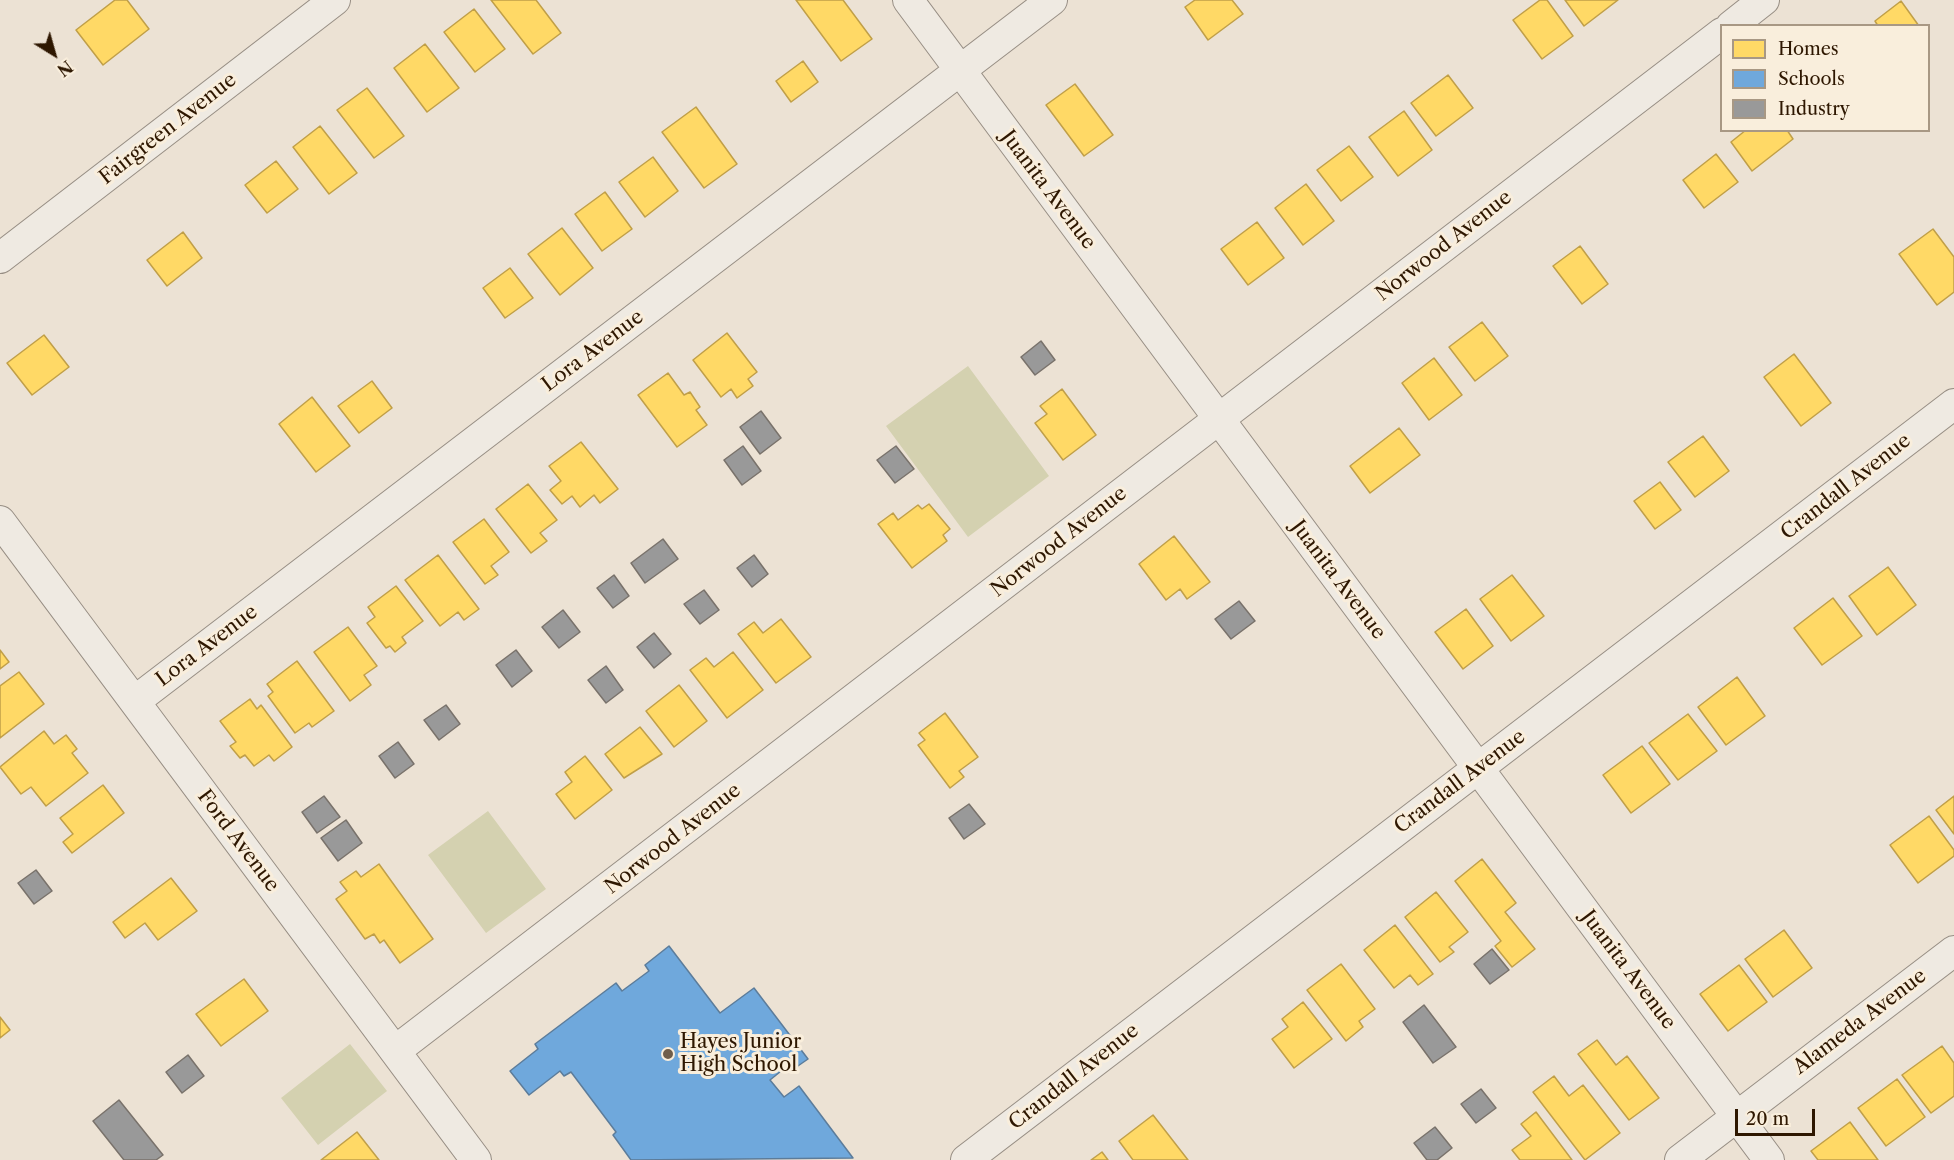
<!DOCTYPE html>
<html>
<head>
<meta charset="utf-8">
<style>
  body { margin:0 }
  #map { position:relative; width:1954px; height:1160px; overflow:hidden; background:#ece2d4; font-family:"Libre Caslon Text",serif }
  canvas { display:block }
  .legend { position:absolute; left:1720px; top:24px; width:210px; height:108px; box-sizing:border-box; background:#f9eedc; border:2px solid #a89884; margin:0; padding:8px 10px; list-style:none; font-size:18px; color:#2e1701 }
  .legend li { display:flex; align-items:center; gap:12px; height:30px }
  .legend b { width:30px; border:2px solid #a89884 }
  .north { position:absolute; left:24px; top:24px; width:60px; height:60px; -webkit-text-stroke:4px #f9eedc; paint-order:stroke; rotate:143deg; font-size:16px; font-weight:700; line-height:24px; text-align:center; color:#2e1701 }
  .north::after { content:''; display:block; margin:auto; width:21px; height:27px; background:#2e1701; clip-path:polygon(50% 0,100% 100%,50% 72%,0 100%) }
  .scale { position:absolute; left:1735px; top:1109px; width:80px; height:27px; box-sizing:border-box; border:3px solid #2e1701; border-top:0; padding-left:8px; font-size:18px; line-height:21px; white-space:nowrap; color:#2e1701; -webkit-text-stroke:4px #f9eedc; paint-order:stroke }
</style>
</head>
<body>
<div id="map">
<canvas width="1954" height="1160"></canvas>
<ul class="legend">
<li><b style="height:16px;background:#ffd966"></b>Homes</li>
<li><b style="height:16px;background:#6fa8dc"></b>Schools</li>
<li><b style="height:16px;background:#999"></b>Industry</li>
</ul>
<div class="north">N</div>
<div class="scale">20 m</div>
</div>
<script>
const ctx = document.querySelector('canvas').getContext('2d');
ctx.lineJoin = 'round';
function fill(path, color) { ctx.fillStyle = color; ctx.fill(path, 'evenodd'); }
function trace(path, color, width, dash) { ctx.strokeStyle = color; ctx.lineWidth = width; ctx.lineCap = dash ? 'butt' : 'round'; ctx.setLineDash(dash || []); ctx.stroke(path); }
function label(font, color, halo, rows, align = 'center') {
  ctx.font = font + ' "Libre Caslon Text",serif'; ctx.lineWidth = 6; ctx.setLineDash([]); ctx.textBaseline = 'middle'; ctx.strokeStyle = halo; ctx.fillStyle = color; for (const [text, x, y, turn = 0] of rows) {
    ctx.save(); ctx.translate(x, y); ctx.rotate((+turn || 0) * Math.PI / 180); ctx.textAlign = isNaN(turn) ? turn : align; if (halo) ctx.strokeText(text, 0, 0); ctx.fillText(text, 0, 0); ctx.restore();
  }
}
const green = new Path2D(`
  M 968,366 L 1049,476 L 968,537 L 886,426 Z
  M 488,811 L 546,889 L 486,933 L 428,855 Z
  M 350,1044 L 387,1091 L 318,1145 L 281,1098 Z`);
const homes = new Path2D(`
  M 115,0 L 127,0 L 149,29 L 103,65 L 76,30 Z
  M 491,0 L 536,0 L 561,33 L 533,54 Z
  M 796,0 L 843,0 L 872,39 L 841,61 Z
  M 1195,0 L 1232,0 L 1243,14 L 1208,40 L 1185,7 Z
  M 1540,0 L 1547,0 L 1573,36 L 1542,59 L 1513,20 Z
  M 1565,0 L 1618,0 L 1584,26 Z
  M 1901,1 L 1919,26 L 1878,26 L 1875,21 Z
  M 474,9 L 505,49 L 475,72 L 444,32 Z
  M 425,44 L 459,88 L 427,112 L 394,68 Z
  M 803,61 L 818,82 L 791,102 L 776,81 Z
  M 1448,75 L 1473,108 L 1436,136 L 1411,103 Z
  M 1075,84 L 1113,135 L 1084,156 L 1046,105 Z
  M 367,88 L 404,136 L 374,158 L 337,110 Z
  M 696,107 L 737,164 L 704,188 L 662,132 Z
  M 1404,111 L 1432,150 L 1398,176 L 1369,137 Z
  M 320,126 L 357,173 L 329,194 L 293,147 Z
  M 1746,130 L 1787,130 L 1793,139 L 1752,171 L 1731,142 Z
  M 1349,146 L 1373,177 L 1341,201 L 1317,170 Z
  M 1716,154 L 1738,182 L 1704,208 L 1683,180 Z
  M 653,157 L 678,191 L 645,217 L 619,182 Z
  M 276,161 L 298,189 L 267,213 L 245,185 Z
  M 1306,184 L 1334,221 L 1303,245 L 1275,208 Z
  M 605,192 L 632,229 L 602,251 L 575,214 Z
  M 1257,222 L 1284,258 L 1248,285 L 1221,249 Z
  M 562,228 L 593,268 L 560,295 L 528,254 Z
  M 1933,229 L 1954,257 L 1954,292 L 1937,305 L 1899,254 Z
  M 183,232 L 202,258 L 167,286 L 147,260 Z
  M 1580,246 L 1608,284 L 1582,304 L 1553,266 Z
  M 510,268 L 533,298 L 505,318 L 483,288 Z
  M 1482,322 L 1508,356 L 1475,381 L 1449,347 Z
  M 727,333 L 757,372 L 748,379 L 753,386 L 737,398 L 731,389 L 721,397 L 693,360 Z
  M 44,335 L 69,367 L 32,395 L 7,363 Z
  M 1794,354 L 1831,403 L 1801,426 L 1764,377 Z
  M 1434,358 L 1462,395 L 1429,420 L 1402,383 Z
  M 668,373 L 684,395 L 690,392 L 700,407 L 696,410 L 707,425 L 677,447 L 638,395 Z
  M 372,381 L 392,408 L 359,433 L 338,406 Z
  M 1062,389 L 1096,435 L 1063,460 L 1035,423 L 1047,414 L 1040,406 Z
  M 312,397 L 350,446 L 316,472 L 279,424 Z
  M 1399,428 L 1420,455 L 1370,493 L 1350,466 Z
  M 1703,436 L 1729,471 L 1695,497 L 1668,462 Z
  M 581,442 L 618,489 L 600,503 L 594,495 L 580,507 L 572,496 L 562,504 L 550,490 L 561,481 L 549,466 Z
  M 1660,482 L 1681,510 L 1655,529 L 1634,501 Z
  M 528,484 L 557,520 L 540,533 L 547,541 L 531,553 L 496,509 Z
  M 929,504 L 950,529 L 943,535 L 947,541 L 912,568 L 878,524 L 893,513 L 898,520 L 918,505 L 922,509 Z
  M 484,519 L 509,552 L 491,566 L 498,575 L 485,584 L 453,542 Z
  M 1174,536 L 1210,582 L 1187,599 L 1180,589 L 1166,600 L 1139,564 Z
  M 438,555 L 479,609 L 464,620 L 458,612 L 440,626 L 405,580 Z
  M 1888,567 L 1916,605 L 1877,635 L 1849,596 Z
  M 1512,575 L 1544,616 L 1511,641 L 1480,599 Z
  M 396,586 L 423,621 L 402,637 L 406,643 L 395,652 L 390,646 L 386,648 L 367,623 L 375,617 L 368,607 Z
  M 1833,598 L 1862,636 L 1822,665 L 1794,628 Z
  M 1466,609 L 1493,646 L 1463,669 L 1435,632 Z
  M 781,619 L 811,657 L 776,683 L 738,634 L 754,622 L 763,633 Z
  M 348,627 L 377,666 L 364,675 L 371,685 L 350,701 L 314,652 Z
  M 0,650 L 9,662 L 0,669 Z
  M 733,652 L 763,690 L 727,718 L 690,670 L 706,658 L 714,667 Z
  M 297,661 L 334,711 L 312,727 L 309,723 L 295,733 L 268,696 L 273,692 L 267,684 Z
  M 19,672 L 44,704 L 0,738 L 0,686 Z
  M 1737,677 L 1765,716 L 1726,745 L 1698,707 Z
  M 679,685 L 707,721 L 674,747 L 646,711 Z
  M 250,699 L 257,709 L 261,705 L 292,747 L 274,761 L 269,755 L 254,766 L 245,755 L 240,758 L 230,746 L 236,742 L 220,721 Z
  M 945,713 L 978,757 L 959,771 L 964,777 L 950,788 L 918,745 L 925,740 L 919,733 Z
  M 1688,714 L 1717,751 L 1678,780 L 1649,743 Z
  M 640,727 L 662,754 L 624,778 L 605,754 Z
  M 44,731 L 54,744 L 66,735 L 77,749 L 72,753 L 88,773 L 46,806 L 31,787 L 21,794 L 0,767 Z
  M 1642,746 L 1670,784 L 1631,813 L 1603,775 Z
  M 585,756 L 612,790 L 575,819 L 556,794 L 572,782 L 565,772 Z
  M 103,785 L 124,813 L 72,853 L 63,842 L 73,834 L 60,818 Z
  M 1954,796 L 1954,834 L 1936,810 Z
  M 1929,816 L 1954,850 L 1954,856 L 1918,883 L 1890,845 Z
  M 1482,859 L 1516,903 L 1505,912 L 1535,949 L 1512,967 L 1495,946 L 1501,941 L 1455,881 Z
  M 379,864 L 433,939 L 400,963 L 384,940 L 380,943 L 374,934 L 365,939 L 336,899 L 347,891 L 340,882 L 356,871 L 361,877 Z
  M 171,878 L 197,911 L 158,940 L 145,923 L 125,938 L 113,922 Z
  M 1436,892 L 1468,932 L 1449,947 L 1454,952 L 1440,962 L 1405,917 Z
  M 1395,925 L 1433,974 L 1418,985 L 1410,975 L 1394,988 L 1364,950 Z
  M 1784,930 L 1812,968 L 1773,997 L 1745,959 Z
  M 1341,964 L 1375,1009 L 1359,1021 L 1363,1027 L 1346,1041 L 1307,990 Z
  M 1739,965 L 1767,1002 L 1728,1031 L 1700,994 Z
  M 244,979 L 268,1011 L 221,1046 L 196,1014 Z
  M 1303,1002 L 1332,1039 L 1294,1068 L 1272,1039 L 1288,1027 L 1282,1019 Z
  M 0,1017 L 10,1030 L 0,1038 Z
  M 1597,1040 L 1616,1065 L 1627,1056 L 1659,1098 L 1629,1120 L 1578,1054 Z
  M 1942,1046 L 1954,1063 L 1954,1096 L 1931,1113 L 1902,1075 Z
  M 1554,1076 L 1569,1096 L 1583,1085 L 1620,1133 L 1585,1160 L 1533,1092 Z
  M 1897,1079 L 1925,1117 L 1886,1146 L 1858,1108 Z
  M 1536,1112 L 1572,1160 L 1520,1160 L 1512,1150 L 1531,1136 L 1521,1124 Z
  M 1153,1115 L 1188,1160 L 1133,1160 L 1119,1141 Z
  M 1850,1122 L 1878,1160 L 1818,1160 L 1811,1151 Z
  M 357,1132 L 379,1160 L 321,1160 Z
  M 1102,1152 L 1108,1160 L 1091,1160 Z`);
const schools = new Path2D(`
  M 669,946 L 720,1013 L 754,988 L 808,1059 L 795,1068 L 791,1063 L 770,1080 L 784,1097 L 799,1086 L 853,1158 L 631,1160 L 613,1135 L 616,1132 L 571,1072 L 564,1076 L 560,1071 L 529,1095 L 510,1071 L 538,1049 L 535,1044 L 616,983 L 622,991 L 649,971 L 645,965 Z`);
const industry = new Path2D(`
  M 1041,341 L 1055,360 L 1035,375 L 1021,357 Z
  M 761,411 L 781,438 L 760,454 L 740,427 Z
  M 743,446 L 761,471 L 742,485 L 724,460 Z
  M 896,446 L 914,469 L 895,483 L 877,460 Z
  M 663,539 L 678,559 L 645,583 L 631,563 Z
  M 754,555 L 768,574 L 752,587 L 737,568 Z
  M 614,575 L 629,596 L 613,608 L 597,588 Z
  M 704,590 L 719,610 L 700,624 L 684,604 Z
  M 1239,601 L 1255,621 L 1231,639 L 1215,619 Z
  M 563,610 L 580,632 L 559,648 L 542,627 Z
  M 654,633 L 671,654 L 654,668 L 637,647 Z
  M 516,650 L 532,671 L 512,687 L 496,665 Z
  M 606,666 L 623,690 L 606,703 L 588,680 Z
  M 446,705 L 460,724 L 439,740 L 424,720 Z
  M 398,742 L 414,764 L 395,778 L 379,756 Z
  M 324,796 L 340,817 L 317,833 L 302,812 Z
  M 969,804 L 985,824 L 964,839 L 949,818 Z
  M 346,820 L 362,843 L 338,861 L 321,838 Z
  M 36,870 L 52,891 L 34,904 L 18,883 Z
  M 1492,949 L 1509,970 L 1490,984 L 1474,964 Z
  M 1424,1005 L 1456,1047 L 1433,1063 L 1403,1022 Z
  M 188,1055 L 204,1076 L 182,1093 L 166,1072 Z
  M 1481,1089 L 1496,1108 L 1476,1123 L 1461,1104 Z
  M 119,1100 L 163,1155 L 156,1160 L 124,1160 L 93,1121 Z
  M 1435,1127 L 1452,1148 L 1437,1160 L 1427,1160 L 1414,1143 Z`);
const minor = new Path2D(`
  M 908,0 L 1769,1160
  M 1731,26 L 1764,0
  M 0,258 L 335,0
  M 0,521 L 476,1160
  M 135,701 L 1052,0
  M 395,1051 L 1722,33
  M 966,1160 L 1954,404
  M 1680,1160 L 1954,951`);
const markers = [
  [668,1054,6,"#705e4b"]
];
const streetNames = [
  ["Fairgreen Avenue",168,129,-38],
  ["Juanita Avenue",1048,190,53],
  ["Norwood Avenue",1444,246,-38],
  ["Lora Avenue",593,351,-37],
  ["Crandall Avenue",1846,487,-38],
  ["Norwood Avenue",1059,542,-38],
  ["Juanita Avenue",1338,580,53],
  ["Lora Avenue",207,646,-37],
  ["Crandall Avenue",1460,782,-37],
  ["Norwood Avenue",673,839,-38],
  ["Ford Avenue",238,841,53],
  ["Juanita Avenue",1628,970,53],
  ["Alameda Avenue",1860,1022,-37],
  ["Crandall Avenue",1074,1077,-38]
];
const poiNames = [
  ["Hayes Junior",680,1042],
  ["High School",680,1065]
];
fill(green, '#d4d1b0');
fill(homes, '#ffd966');
trace(homes, '#c09f48', 1.5);
fill(schools, '#6fa8dc');
trace(schools, '#5c7c9a', 1.5);
fill(industry, '#999');
trace(industry, '#79726b', 1.5);
trace(minor, '#978e84', 32);
trace(minor, '#efeae2', 30);
for (const [x, y, r, color] of markers) { const dot = new Path2D(); dot.arc(x, y, r, 0, 2 * Math.PI); ctx.fillStyle = color; ctx.fill(dot); trace(dot, '#f9eedc', 2); }
label('20px', '#2e1701', '#f9eedc', streetNames);
label('20px', '#2e1701', '#f9eedc', poiNames, 'left');
</script>
</body>
</html>
